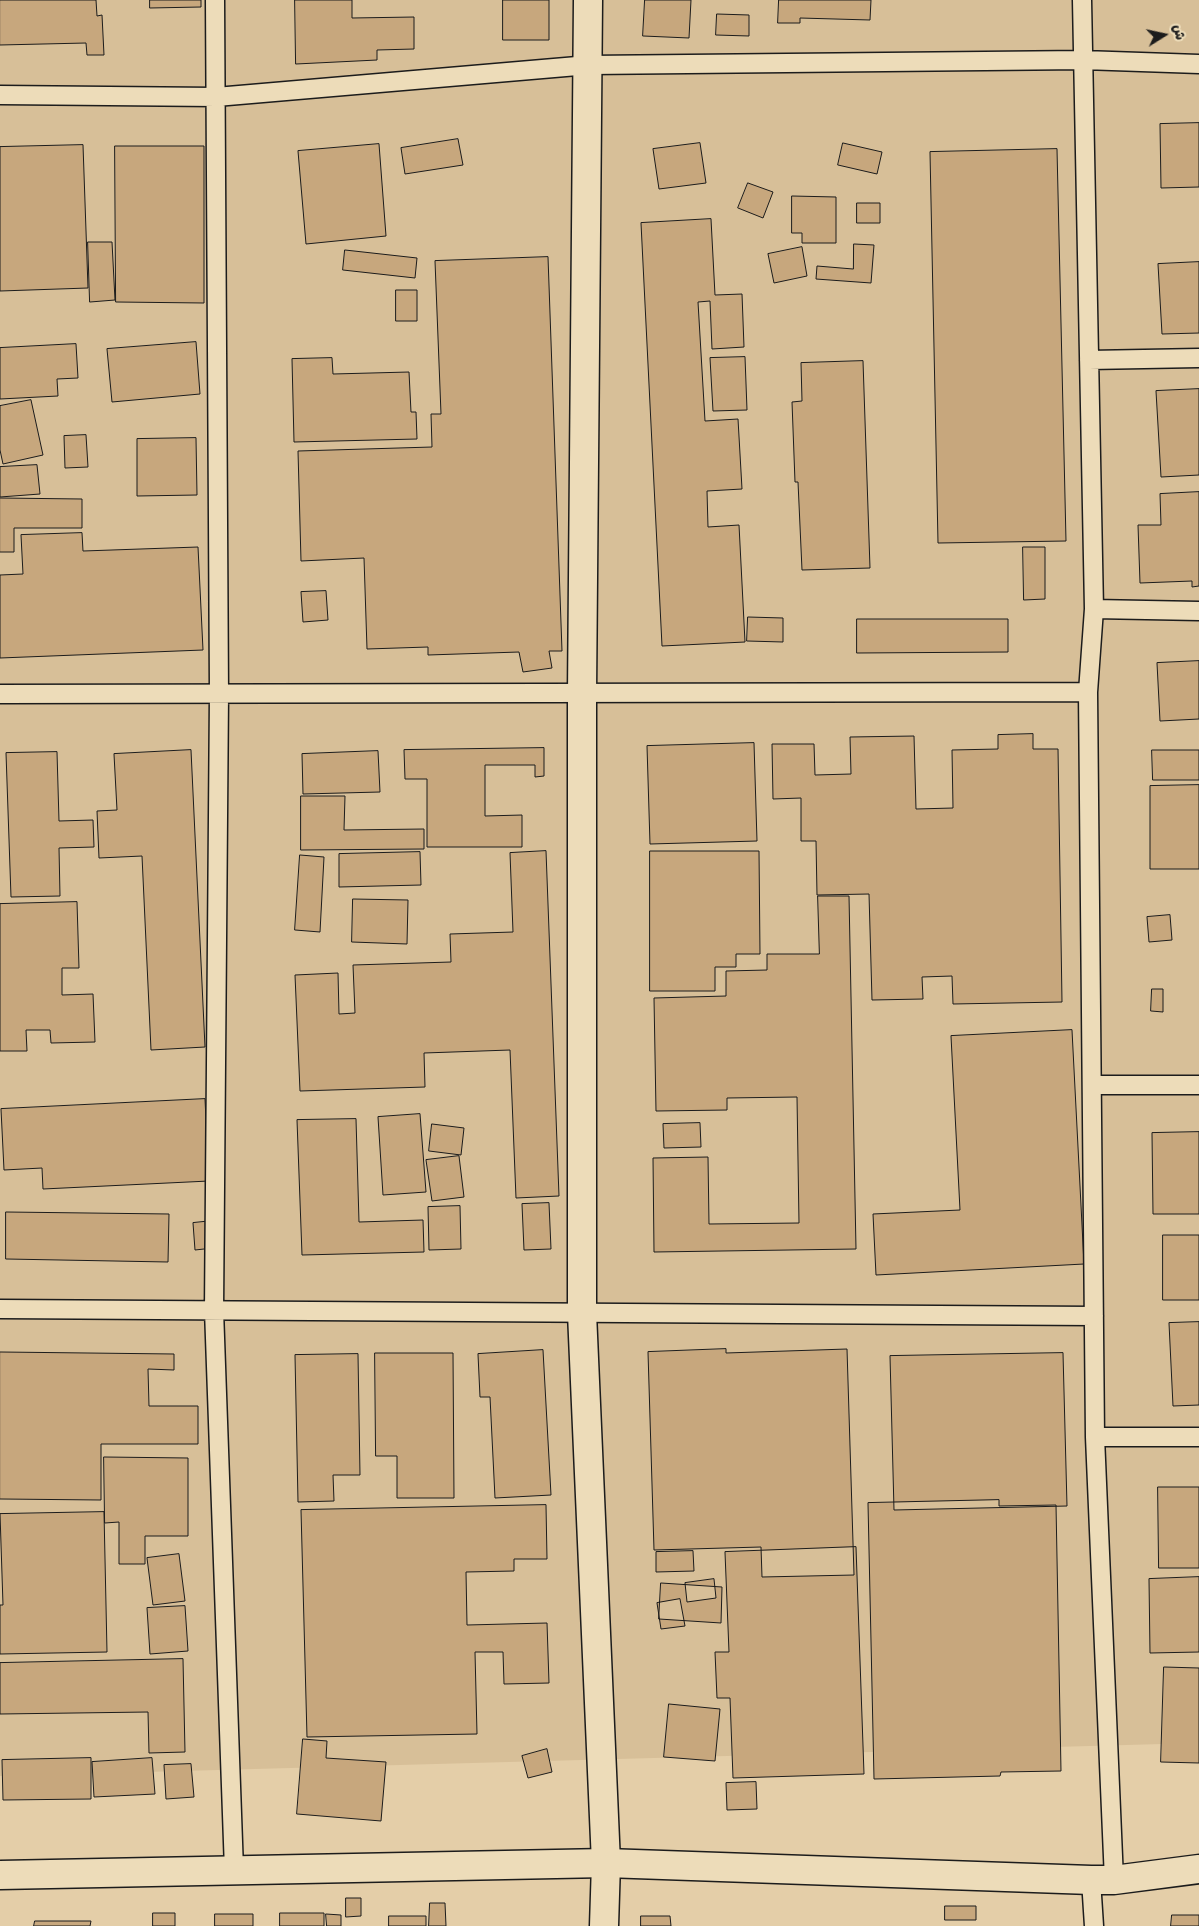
<!DOCTYPE html>
<html>
<head>
<meta charset="utf-8">
<style>
  body { margin:0 }
  #map { position:relative; width:1199px; height:1926px; overflow:hidden; background:#e4cea8; font-family:Kalam,"Playpen Sans Arabic",sans-serif }
  canvas { display:block }
  .north { position:absolute; left:1139px; top:10px; width:50px; height:50px; -webkit-text-stroke:4px #eddcb9; paint-order:stroke; rotate:80deg; font-size:14px; font-weight:700; line-height:20px; text-align:center; color:#1c1c1c }
  .north::after { content:''; display:block; margin:auto; width:18px; height:22px; background:#1c1c1c; clip-path:polygon(50% 0,100% 100%,50% 72%,0 100%) }
</style>
</head>
<body>
<div id="map">
<canvas width="1199" height="1926"></canvas>
<div class="north">ش</div>
</div>
<script>
const ctx = document.querySelector('canvas').getContext('2d');
ctx.lineJoin = 'round';
function fill(path, color) { ctx.fillStyle = color; ctx.fill(path, 'evenodd'); }
function trace(path, color, width, dash) { ctx.strokeStyle = color; ctx.lineWidth = width; ctx.lineCap = dash ? 'butt' : 'round'; ctx.setLineDash(dash || []); ctx.stroke(path); }
const built = new Path2D(`
  M 0,0 L 1199,0 L 1199,1743 L 0,1776 Z`);
const building = new Path2D(`
  M 0,0 L 96,0 L 97,16 L 102,15 L 104,55 L 87,55 L 86,43 L 0,45 Z
  M 150,0 L 201,0 L 201,7 L 150,8 Z
  M 295,0 L 352,0 L 352,18 L 414,17 L 414,49 L 377,50 L 377,60 L 296,64 Z
  M 503,0 L 549,0 L 549,40 L 503,40 Z
  M 645,0 L 691,0 L 689,38 L 643,36 Z
  M 779,0 L 871,0 L 870,20 L 800,18 L 800,23 L 778,23 Z
  M 717,14 L 749,15 L 749,36 L 716,35 Z
  M 1199,123 L 1199,187 L 1161,188 L 1160,124 Z
  M 458,139 L 463,165 L 405,174 L 401,148 Z
  M 700,143 L 706,183 L 659,189 L 653,149 Z
  M 843,143 L 882,152 L 877,174 L 838,165 Z
  M 379,144 L 386,236 L 306,244 L 298,151 Z
  M 83,145 L 88,288 L 0,291 L 0,147 Z
  M 115,146 L 204,146 L 204,303 L 116,302 Z
  M 1057,149 L 1066,541 L 938,543 L 930,152 Z
  M 748,183 L 773,192 L 763,218 L 738,208 Z
  M 792,196 L 836,197 L 836,243 L 802,243 L 802,233 L 792,233 Z
  M 857,203 L 880,203 L 880,223 L 857,223 Z
  M 711,219 L 715,295 L 742,294 L 744,347 L 712,349 L 710,301 L 698,302 L 705,421 L 738,419 L 742,489 L 707,491 L 708,527 L 739,525 L 745,642 L 662,646 L 641,223 Z
  M 88,242 L 112,242 L 115,300 L 90,302 Z
  M 854,244 L 874,245 L 871,283 L 816,279 L 817,266 L 853,269 Z
  M 802,247 L 807,276 L 774,283 L 768,254 Z
  M 345,250 L 417,258 L 415,278 L 343,270 Z
  M 548,257 L 562,651 L 549,651 L 552,668 L 523,672 L 519,652 L 428,655 L 428,647 L 367,649 L 364,558 L 301,561 L 298,451 L 432,447 L 431,414 L 441,414 L 435,261 Z
  M 1199,262 L 1199,333 L 1162,334 L 1158,264 Z
  M 396,290 L 417,290 L 417,321 L 396,321 Z
  M 196,342 L 200,394 L 112,402 L 107,349 Z
  M 76,344 L 78,378 L 57,379 L 58,396 L 0,399 L 0,348 Z
  M 745,357 L 747,410 L 713,411 L 710,358 Z
  M 332,358 L 333,374 L 409,372 L 411,412 L 416,412 L 417,439 L 294,442 L 292,359 Z
  M 863,361 L 870,568 L 802,570 L 798,482 L 795,482 L 792,402 L 802,401 L 801,363 Z
  M 1199,389 L 1199,475 L 1161,477 L 1156,391 Z
  M 31,400 L 43,455 L 3,464 L 0,450 L 0,406 Z
  M 86,435 L 88,467 L 65,468 L 64,436 Z
  M 196,438 L 197,495 L 137,496 L 137,439 Z
  M 37,465 L 40,494 L 0,497 L 0,467 Z
  M 1199,492 L 1199,586 L 1192,587 L 1192,581 L 1140,583 L 1138,525 L 1161,525 L 1160,494 Z
  M 0,498 L 82,499 L 82,528 L 14,528 L 14,552 L 0,552 Z
  M 82,533 L 83,551 L 198,547 L 203,650 L 0,658 L 0,575 L 23,574 L 21,535 Z
  M 1023,547 L 1045,547 L 1045,599 L 1024,600 Z
  M 326,591 L 328,620 L 303,622 L 301,592 Z
  M 748,617 L 783,618 L 783,642 L 747,641 Z
  M 857,619 L 1008,619 L 1008,652 L 857,653 Z
  M 1199,661 L 1199,719 L 1160,721 L 1157,663 Z
  M 1033,734 L 1033,749 L 1058,749 L 1062,1002 L 953,1004 L 952,976 L 922,977 L 923,999 L 872,1000 L 869,894 L 817,895 L 816,841 L 801,841 L 801,798 L 773,799 L 772,744 L 814,744 L 815,775 L 851,774 L 850,737 L 914,736 L 916,809 L 953,808 L 952,750 L 998,749 L 998,735 Z
  M 754,743 L 757,841 L 650,844 L 647,746 Z
  M 544,748 L 544,776 L 535,777 L 535,765 L 485,765 L 485,816 L 522,815 L 522,847 L 427,847 L 427,779 L 405,779 L 404,750 Z
  M 191,750 L 205,1047 L 151,1050 L 142,856 L 99,858 L 97,811 L 117,810 L 114,754 Z
  M 1152,750 L 1199,750 L 1199,780 L 1153,780 Z
  M 378,751 L 380,792 L 303,794 L 302,754 Z
  M 57,752 L 59,821 L 93,820 L 94,847 L 59,848 L 60,896 L 11,897 L 6,753 Z
  M 1199,785 L 1199,869 L 1150,869 L 1150,786 Z
  M 301,796 L 345,796 L 344,830 L 424,829 L 424,849 L 301,850 Z
  M 546,851 L 559,1196 L 516,1198 L 510,1050 L 424,1053 L 425,1087 L 300,1091 L 295,975 L 338,973 L 339,1014 L 355,1013 L 353,965 L 451,962 L 450,934 L 513,932 L 510,853 Z
  M 650,851 L 759,851 L 760,954 L 736,954 L 736,967 L 715,967 L 715,991 L 650,991 Z
  M 420,852 L 421,885 L 339,887 L 339,854 Z
  M 300,855 L 324,857 L 320,932 L 295,930 Z
  M 818,896 L 849,896 L 856,1249 L 654,1252 L 653,1158 L 708,1157 L 709,1224 L 799,1223 L 797,1097 L 727,1098 L 727,1110 L 656,1111 L 654,998 L 726,996 L 726,971 L 767,970 L 767,954 L 819,954 Z
  M 353,899 L 408,900 L 407,944 L 352,942 Z
  M 77,902 L 79,968 L 62,968 L 62,995 L 93,994 L 95,1042 L 51,1043 L 50,1030 L 26,1030 L 27,1051 L 0,1051 L 0,904 Z
  M 1170,915 L 1172,940 L 1149,942 L 1147,917 Z
  M 1152,989 L 1163,989 L 1163,1012 L 1151,1011 Z
  M 1072,1030 L 1084,1264 L 876,1275 L 873,1214 L 960,1210 L 951,1036 Z
  M 205,1099 L 209,1181 L 43,1189 L 42,1168 L 4,1170 L 1,1109 Z
  M 420,1114 L 426,1192 L 383,1195 L 378,1117 Z
  M 356,1119 L 359,1222 L 423,1220 L 424,1252 L 302,1255 L 297,1120 Z
  M 700,1123 L 701,1147 L 664,1148 L 663,1124 Z
  M 432,1124 L 464,1128 L 461,1155 L 429,1151 Z
  M 1199,1132 L 1199,1214 L 1153,1214 L 1152,1133 Z
  M 459,1156 L 464,1197 L 432,1201 L 426,1160 Z
  M 549,1203 L 551,1249 L 524,1250 L 522,1204 Z
  M 460,1206 L 461,1249 L 429,1250 L 428,1207 Z
  M 6,1212 L 169,1214 L 168,1262 L 6,1259 Z
  M 212,1221 L 213,1248 L 195,1250 L 193,1223 Z
  M 1163,1235 L 1199,1235 L 1199,1300 L 1163,1300 Z
  M 1199,1322 L 1199,1405 L 1173,1406 L 1169,1323 Z
  M 726,1349 L 726,1353 L 847,1349 L 854,1575 L 762,1577 L 761,1547 L 654,1550 L 648,1352 Z
  M 543,1350 L 551,1495 L 495,1498 L 490,1397 L 480,1397 L 478,1354 Z
  M 0,1352 L 174,1354 L 174,1370 L 148,1369 L 149,1406 L 198,1406 L 198,1444 L 101,1444 L 101,1500 L 0,1499 Z
  M 375,1353 L 453,1353 L 454,1498 L 397,1498 L 397,1456 L 376,1456 Z
  M 1063,1353 L 1067,1506 L 894,1510 L 890,1356 Z
  M 358,1354 L 360,1475 L 333,1475 L 334,1501 L 298,1502 L 295,1355 Z
  M 104,1457 L 188,1458 L 188,1536 L 145,1536 L 145,1564 L 119,1564 L 119,1522 L 105,1523 Z
  M 1158,1487 L 1199,1487 L 1199,1568 L 1159,1568 Z
  M 999,1500 L 999,1506 L 1056,1505 L 1061,1771 L 1001,1772 L 1000,1776 L 874,1779 L 868,1503 Z
  M 546,1505 L 547,1559 L 514,1559 L 514,1571 L 466,1572 L 467,1625 L 547,1623 L 549,1683 L 504,1684 L 503,1652 L 475,1652 L 477,1734 L 307,1737 L 301,1510 Z
  M 104,1512 L 107,1652 L 0,1654 L 0,1605 L 3,1605 L 0,1514 Z
  M 856,1547 L 864,1774 L 733,1778 L 730,1698 L 717,1698 L 715,1652 L 729,1652 L 725,1552 Z
  M 693,1551 L 694,1571 L 656,1572 L 656,1552 Z
  M 179,1554 L 185,1601 L 153,1605 L 147,1558 Z
  M 1199,1577 L 1199,1652 L 1150,1653 L 1149,1579 Z
  M 714,1579 L 716,1598 L 687,1602 L 685,1583 Z
  M 661,1583 L 722,1587 L 721,1623 L 659,1619 Z
  M 680,1599 L 685,1626 L 661,1629 L 657,1603 Z
  M 185,1606 L 188,1651 L 150,1654 L 147,1608 Z
  M 183,1659 L 185,1752 L 149,1753 L 148,1712 L 0,1714 L 0,1663 Z
  M 1164,1667 L 1199,1668 L 1199,1763 L 1161,1762 Z
  M 669,1704 L 720,1709 L 715,1761 L 664,1757 Z
  M 303,1739 L 327,1741 L 326,1758 L 386,1762 L 381,1821 L 297,1814 Z
  M 547,1749 L 552,1772 L 528,1778 L 522,1756 Z
  M 91,1758 L 91,1799 L 3,1800 L 2,1760 Z
  M 152,1758 L 155,1794 L 94,1797 L 92,1762 Z
  M 191,1764 L 194,1797 L 166,1799 L 164,1765 Z
  M 756,1782 L 757,1809 L 727,1810 L 726,1783 Z
  M 346,1898 L 361,1898 L 361,1916 L 346,1917 Z
  M 430,1903 L 445,1903 L 446,1926 L 429,1926 Z
  M 945,1906 L 976,1906 L 976,1920 L 945,1920 Z
  M 153,1913 L 175,1913 L 175,1926 L 153,1926 Z
  M 280,1913 L 324,1913 L 324,1926 L 280,1926 Z
  M 215,1914 L 253,1914 L 253,1926 L 215,1926 Z
  M 326,1914 L 341,1915 L 341,1926 L 327,1926 Z
  M 1172,1915 L 1199,1915 L 1199,1926 L 1171,1926 Z
  M 389,1916 L 426,1916 L 426,1926 L 389,1926 Z
  M 641,1916 L 670,1916 L 671,1926 L 641,1926 Z
  M 35,1921 L 91,1921 L 90,1926 L 34,1926 Z`);
const service = new Path2D(`
  M 215,0 L 219,693 L 214,1310 L 234,1870
  M 1082,0 L 1094,609 L 1088,692 L 1095,1437 L 1114,1880
  M 0,95 L 216,97 L 589,65 L 1083,60 L 1199,64
  M 1089,360 L 1199,358
  M 1094,609 L 1199,611
  M 0,694 L 1088,692
  M 1092,1085 L 1199,1085
  M 0,1309 L 1094,1316
  M 1095,1437 L 1199,1437
  M 1091,1880 L 1094,1926`);
const minor = new Path2D(`
  M 0,1875 L 606,1863 L 1091,1880 L 1114,1880 L 1199,1869`);
const tertiary = new Path2D(`
  M 588,0 L 582,693 L 582,1313 L 606,1863 L 604,1926`);
fill(built, '#d7bf98');
fill(building, '#c7a77d');
trace(building, '#1c1c1c', 1);
trace(service, '#1c1c1c', 21);
trace(minor, '#1c1c1c', 31);
trace(tertiary, '#1c1c1c', 31);
trace(service, '#eddcb9', 18);
trace(minor, '#eddcb9', 28);
trace(tertiary, '#eddcb9', 28);
</script>
</body>
</html>
